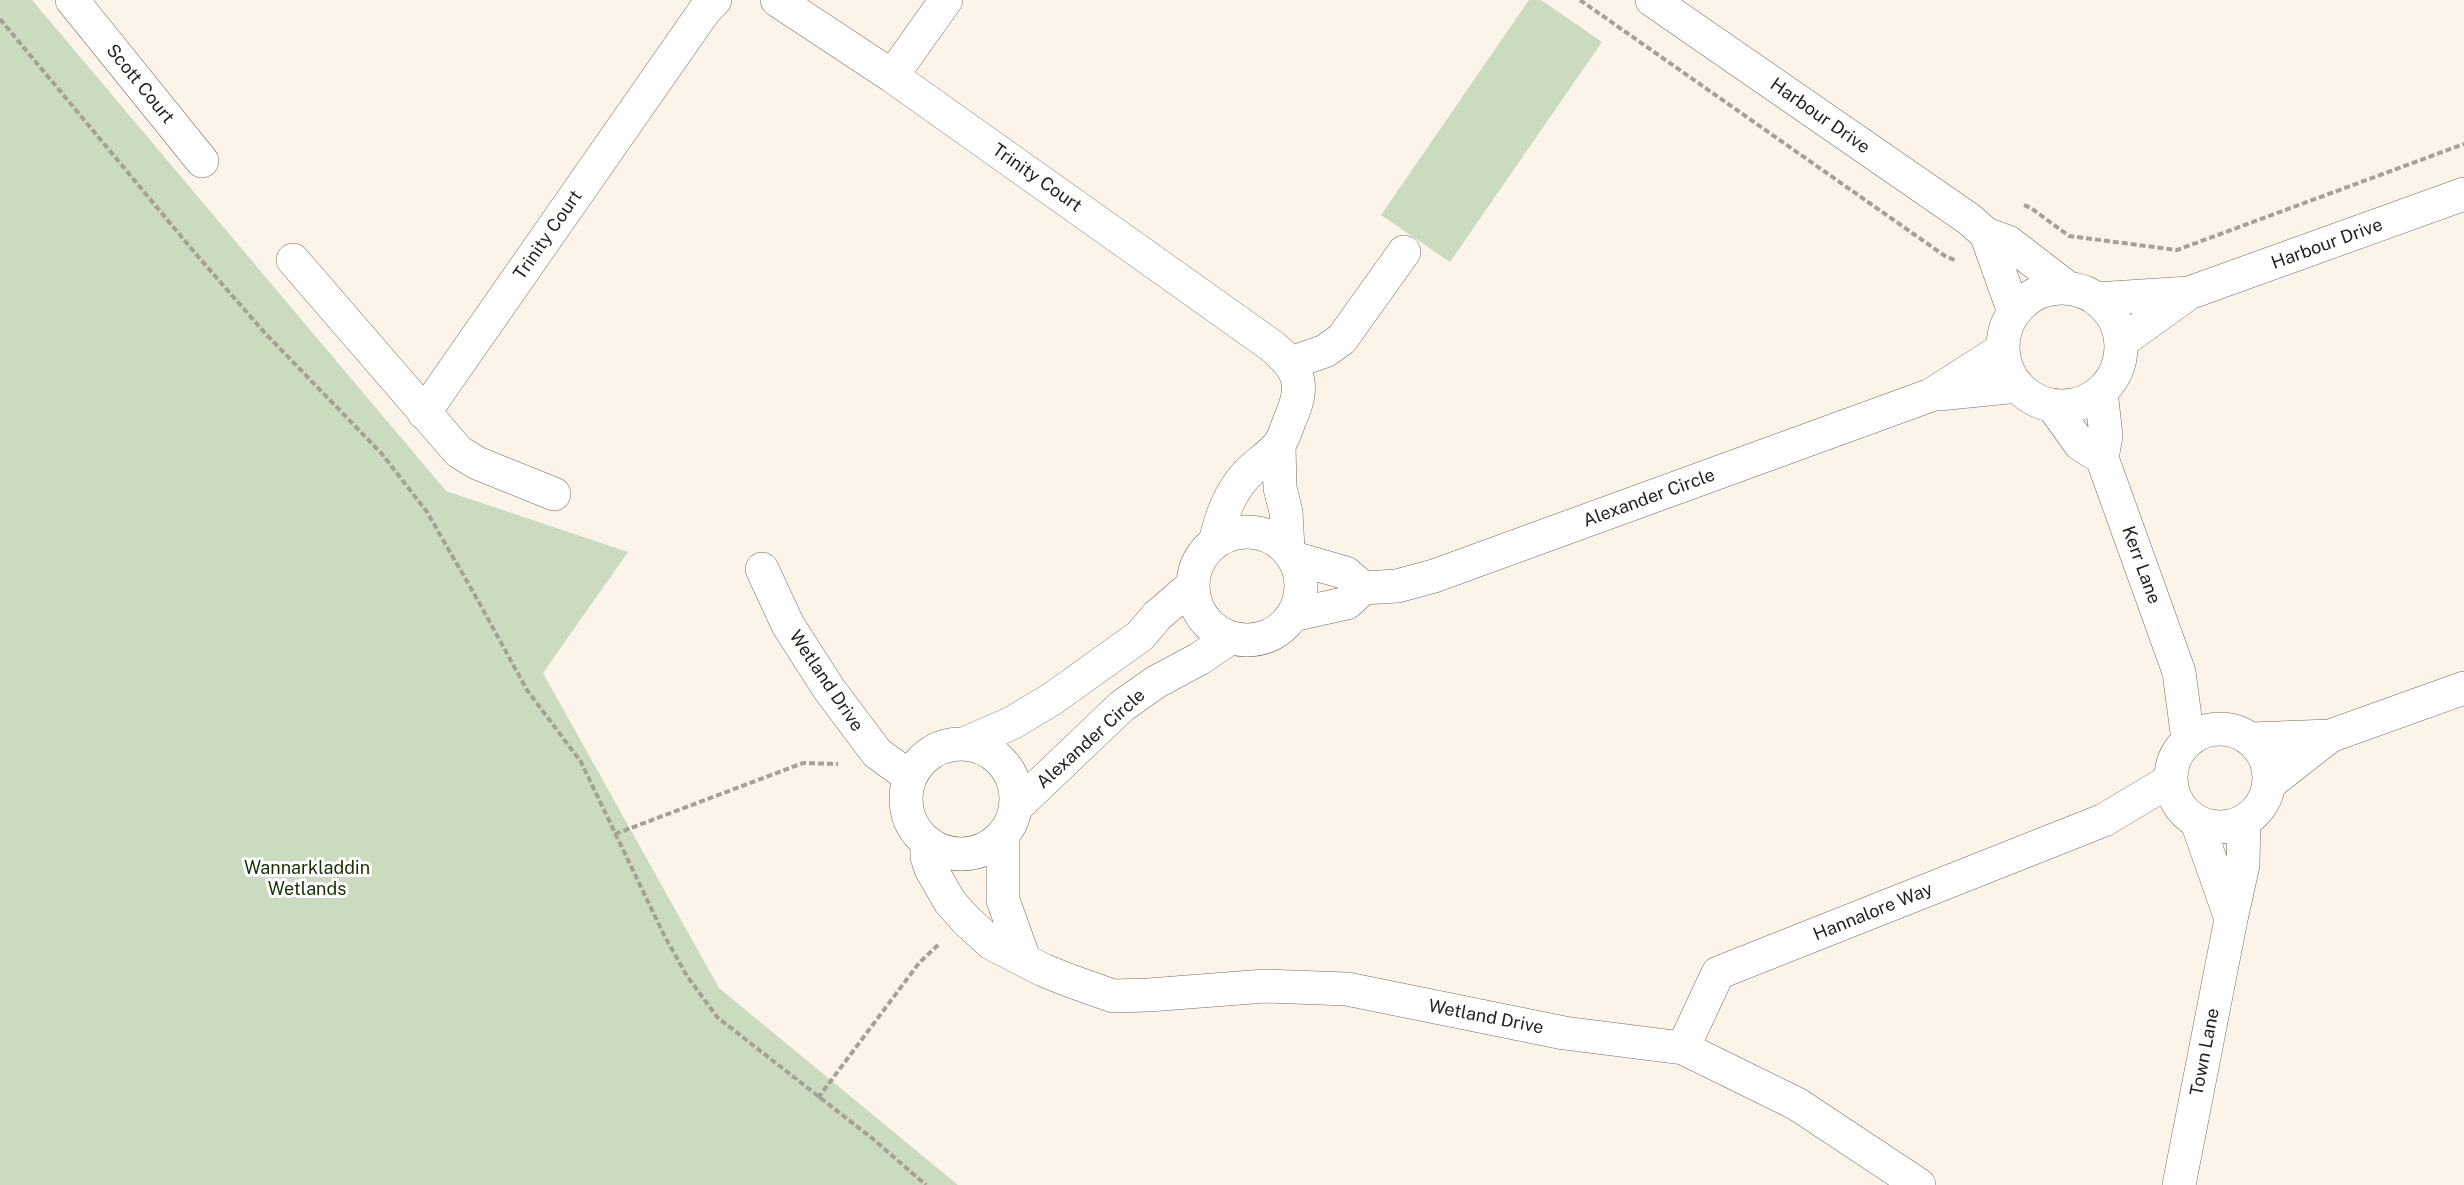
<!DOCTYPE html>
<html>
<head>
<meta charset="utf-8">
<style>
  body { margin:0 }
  canvas { display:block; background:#fdf4e9 }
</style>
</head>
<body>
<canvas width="2464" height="1185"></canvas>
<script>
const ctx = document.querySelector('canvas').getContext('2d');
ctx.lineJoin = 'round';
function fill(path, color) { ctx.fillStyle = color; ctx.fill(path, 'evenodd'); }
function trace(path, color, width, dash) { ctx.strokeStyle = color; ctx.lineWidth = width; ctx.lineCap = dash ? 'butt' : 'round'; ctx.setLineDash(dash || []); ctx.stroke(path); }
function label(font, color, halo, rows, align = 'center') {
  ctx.font = font + ' "Public Sans",sans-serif'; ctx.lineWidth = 6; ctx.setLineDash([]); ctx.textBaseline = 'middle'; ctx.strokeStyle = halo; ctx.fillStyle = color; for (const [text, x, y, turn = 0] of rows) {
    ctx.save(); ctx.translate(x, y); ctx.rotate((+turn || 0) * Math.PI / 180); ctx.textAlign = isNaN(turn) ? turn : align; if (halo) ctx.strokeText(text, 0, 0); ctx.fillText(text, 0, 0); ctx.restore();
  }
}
const green = new Path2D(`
  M 0,0 L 32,0 L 446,491 L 628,552 L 543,673 L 719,988 L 958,1185 L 0,1185 Z
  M 1529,0 L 1541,0 L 1602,42 L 1450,262 L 1381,215 Z`);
const path = new Path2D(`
  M 1580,0 L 1945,256 L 1955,260
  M 0,19 L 195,253 L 264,332 L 382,454 L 427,512 L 476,597 L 527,690 L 581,762 L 664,935 L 687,976 L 717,1017 L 873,1139 L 926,1185
  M 2024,205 L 2031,208 L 2069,236 L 2177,250 L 2464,144
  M 615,834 L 803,763 L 838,764
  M 818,1098 L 919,963 L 938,945`);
const minor = new Path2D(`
  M 72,0 L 202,161
  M 777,0 L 892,76 L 1272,346 C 1302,372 1305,386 1289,422 C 1286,430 1283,441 1277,447 C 1267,458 1255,465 1246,475 C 1228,495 1221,518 1215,542
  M 1652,0 L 1969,219 L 1986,234 L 2008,242 L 2068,288
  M 892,76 L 946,0
  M 1986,234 L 2014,312
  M 293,260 L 459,452 L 477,463 L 554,494
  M2003 347a59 59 0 1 1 118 0a59 59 0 1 1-118 0Z
  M 2096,299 L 2189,293
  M 2121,342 L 2189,293 L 2464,194
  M 1291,363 L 1325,351 L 1342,339 L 1404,252
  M 2101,391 L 2106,436 L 2102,458 L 2179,672 L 2188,740
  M 1939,394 L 2018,386
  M 2052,405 L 2080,444 L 2102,458
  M 424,413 L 705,10 L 715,0
  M 1279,446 L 1280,488 L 1286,512 L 1288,549
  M1193 586a54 54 0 1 1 108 0a54 54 0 1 1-108 0Z
  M 1294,558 L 1346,573 L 1363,588
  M 762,569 L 788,625 L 829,689 L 877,753 L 910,777
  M 1293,615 L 1347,603 L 1363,588 L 1397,586 L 1434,576 L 1931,395 L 2003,349
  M2171 778a49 49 0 1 1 98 0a49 49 0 1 1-98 0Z
  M 2251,739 L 2330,736 L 2464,688
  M 966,743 L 1012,723 L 1052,699 L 1140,636 L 1157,616 L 1193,585
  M906 799a55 55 0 1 1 110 0a55 55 0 1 1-110 0Z
  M 2270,783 L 2330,736
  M 1016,807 L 1122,706 L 1156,682 L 1199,659 L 1230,638
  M 2197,822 L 2231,919
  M 1003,835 L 1003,900 L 1024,959
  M 927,842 L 927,857 L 931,869 L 950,902 L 966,920 L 991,943 L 1043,970 L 1068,980 L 1113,996 L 1149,995 L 1265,986 L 1347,989 L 1564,1033 L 1683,1048 L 1797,1104 L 1919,1185
  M 1683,1048 L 1718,973 L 2104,820 L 2171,780
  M 2179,1185 L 2231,919 L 2243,865 L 2244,821`);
const streetNames = [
  ["Scott Court",140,84,51],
  ["Harbour Drive",1820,116,35],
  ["Trinity Court",1037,178,35],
  ["Trinity Court",548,235,-55],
  ["Harbour Drive",2327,244,-20],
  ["Alexander Circle",1649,498,-20],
  ["Kerr Lane",2141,565,70],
  ["Wetland Drive",826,681,56],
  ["Alexander Circle",1091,739,-42],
  ["Hannalore Way",1873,912,-22],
  ["Wetland Drive",1486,1017,11],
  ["Town Lane",2205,1052,-79]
];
const parkNames = [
  ["Wannarkladdin",307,868],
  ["Wetlands",307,889]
];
fill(green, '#cadbc0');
trace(minor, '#746c62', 34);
trace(path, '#a6a097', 4, [6, 3]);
trace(minor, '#fff', 33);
label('18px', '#26231f', '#fff', streetNames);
label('18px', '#163100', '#fff', parkNames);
</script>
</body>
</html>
